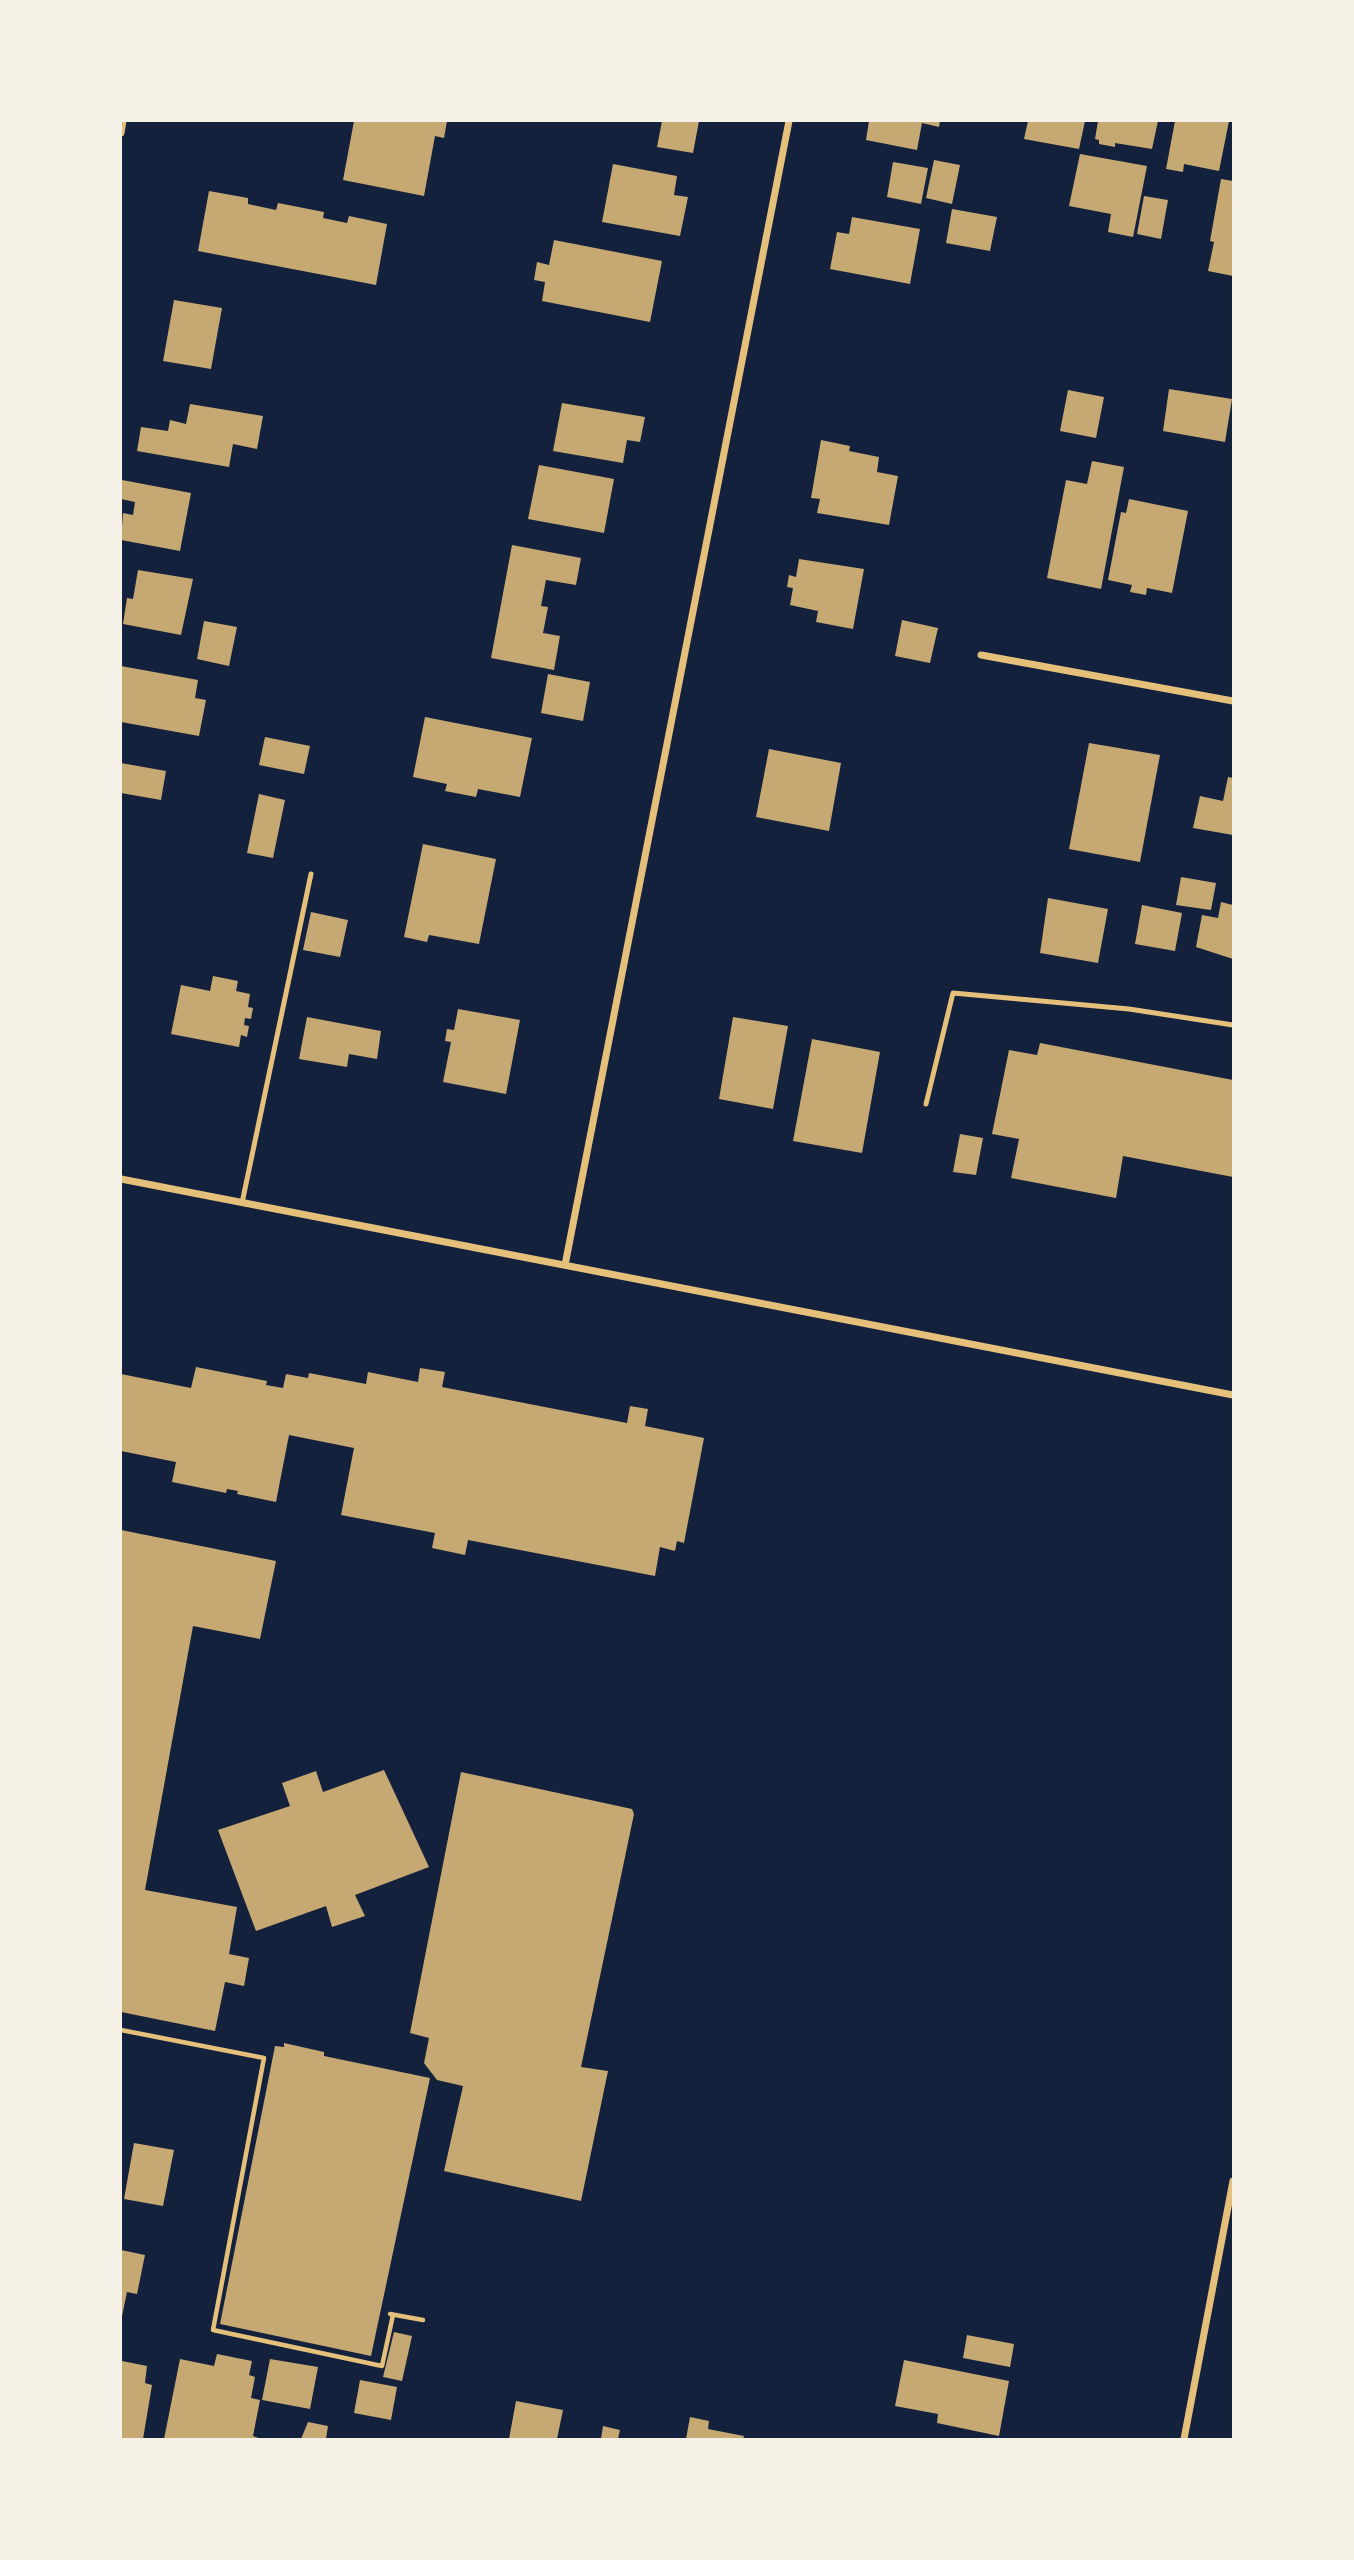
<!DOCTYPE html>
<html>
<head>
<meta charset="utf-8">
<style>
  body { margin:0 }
  #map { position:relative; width:1354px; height:2560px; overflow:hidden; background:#14213d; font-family:"DejaVu Sans",sans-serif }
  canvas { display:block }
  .frame { position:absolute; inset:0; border:122px solid #f6f1e7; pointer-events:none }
</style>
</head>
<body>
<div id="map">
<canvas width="1354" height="2560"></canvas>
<div class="frame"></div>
</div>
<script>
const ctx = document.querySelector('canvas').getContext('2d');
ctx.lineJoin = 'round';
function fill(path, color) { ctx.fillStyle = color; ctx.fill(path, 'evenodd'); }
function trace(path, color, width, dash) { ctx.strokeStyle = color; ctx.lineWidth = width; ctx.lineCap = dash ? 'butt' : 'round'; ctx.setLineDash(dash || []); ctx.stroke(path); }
const building = new Path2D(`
  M 354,121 L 447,121 L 444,138 L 435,136 L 424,196 L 343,180 Z
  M 662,121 L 699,121 L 693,153 L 657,147 Z
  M 869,121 L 940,121 L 939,127 L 922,123 L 917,150 L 866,140 Z
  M 1028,121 L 1085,121 L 1079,149 L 1024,139 Z
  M 1098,121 L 1158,121 L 1152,149 L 1115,143 L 1115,147 L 1099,144 L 1099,140 L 1095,139 Z
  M 1175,121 L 1229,121 L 1219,171 L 1184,164 L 1183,172 L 1166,169 Z
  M 1080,154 L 1147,166 L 1133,237 L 1108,232 L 1111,214 L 1069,206 Z
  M 934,160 L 960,165 L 952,204 L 926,198 Z
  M 893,162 L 928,168 L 921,204 L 887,197 Z
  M 613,164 L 677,176 L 674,195 L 688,197 L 680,236 L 602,222 Z
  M 1221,179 L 1233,181 L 1233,276 L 1208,271 L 1214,242 L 1210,241 Z
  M 209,191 L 248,198 L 248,204 L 276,210 L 278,203 L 324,212 L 323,218 L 347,223 L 349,216 L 387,224 L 376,285 L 198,251 Z
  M 1144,196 L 1168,200 L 1161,239 L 1137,234 Z
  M 952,209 L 997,217 L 990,251 L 946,243 Z
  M 852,217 L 920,229 L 910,284 L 830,269 L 837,232 L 849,234 Z
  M 554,240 L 662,261 L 650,322 L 542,301 L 545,282 L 534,280 L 537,262 L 549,265 Z
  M 174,300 L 222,308 L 211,369 L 163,361 Z
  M 1169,389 L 1232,399 L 1225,442 L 1163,431 Z
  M 1068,390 L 1104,397 L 1096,438 L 1060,431 Z
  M 562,403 L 645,417 L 640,442 L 627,440 L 623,463 L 553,451 Z
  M 190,404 L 263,416 L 257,449 L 233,444 L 229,467 L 137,451 L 141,427 L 168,431 L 170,420 L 186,424 Z
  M 821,440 L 850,446 L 849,451 L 879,457 L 877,472 L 898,476 L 889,525 L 817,513 L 820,499 L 811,498 Z
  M 1092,461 L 1124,467 L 1101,589 L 1047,578 L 1066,480 L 1087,484 Z
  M 539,465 L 614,479 L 604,533 L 528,519 Z
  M 122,480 L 191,493 L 180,551 L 121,540 L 123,513 L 133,515 L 135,502 L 121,499 Z
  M 1129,499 L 1188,511 L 1172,593 L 1147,588 L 1146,595 L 1130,592 L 1132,585 L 1108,580 L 1121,512 L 1126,513 Z
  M 512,545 L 581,558 L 576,585 L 546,580 L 541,606 L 548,607 L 543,633 L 560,636 L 554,670 L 491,658 Z
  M 799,559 L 864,569 L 853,629 L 816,622 L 818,611 L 790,605 L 793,588 L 787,587 L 789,575 L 796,577 Z
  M 138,570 L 193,579 L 181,635 L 123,624 L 127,598 L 133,599 Z
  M 902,620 L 938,628 L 930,663 L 895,656 Z
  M 204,621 L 237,627 L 229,666 L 197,659 Z
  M 121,666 L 198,680 L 195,698 L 206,700 L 199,736 L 121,722 Z
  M 548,674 L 590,682 L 583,721 L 541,713 Z
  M 425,717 L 532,738 L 520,797 L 478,789 L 476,797 L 445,791 L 447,784 L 413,777 Z
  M 265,737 L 310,746 L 304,774 L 259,765 Z
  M 1089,743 L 1160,755 L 1140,862 L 1069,849 Z
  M 769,749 L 841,763 L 829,831 L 756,817 Z
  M 121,763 L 166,771 L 161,800 L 121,793 Z
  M 1228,777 L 1233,778 L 1233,835 L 1193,828 L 1200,796 L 1223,801 Z
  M 259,794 L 285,800 L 273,858 L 247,853 Z
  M 423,844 L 496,859 L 479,944 L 429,935 L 427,942 L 404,937 Z
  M 1181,877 L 1216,883 L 1211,910 L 1176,905 Z
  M 1048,898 L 1108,909 L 1098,963 L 1040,953 Z
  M 1221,902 L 1233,905 L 1233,959 L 1196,947 L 1202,915 L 1218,918 Z
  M 1142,905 L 1182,913 L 1175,951 L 1135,944 Z
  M 311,912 L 348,920 L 340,957 L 303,950 Z
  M 213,976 L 238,981 L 236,991 L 250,994 L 248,1007 L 253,1008 L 251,1019 L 245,1018 L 244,1025 L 249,1026 L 247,1037 L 241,1035 L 239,1047 L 171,1034 L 181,985 L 210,991 Z
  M 458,1009 L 520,1020 L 506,1094 L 443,1082 L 451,1042 L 445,1041 L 447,1029 L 454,1030 Z
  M 307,1017 L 381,1031 L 377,1059 L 349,1054 L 347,1067 L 299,1059 Z
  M 733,1017 L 788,1026 L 773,1109 L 719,1099 Z
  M 812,1039 L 880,1052 L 862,1153 L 793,1141 Z
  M 1040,1043 L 1233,1080 L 1233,1177 L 1123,1156 L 1116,1198 L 1011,1178 L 1019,1139 L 992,1134 L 1009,1050 L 1037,1055 Z
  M 960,1134 L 983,1138 L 976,1175 L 953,1172 Z
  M 196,1367 L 267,1381 L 266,1385 L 283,1388 L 286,1374 L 308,1378 L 309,1373 L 366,1384 L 368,1372 L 418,1382 L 420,1368 L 445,1372 L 442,1387 L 627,1423 L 630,1406 L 648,1409 L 645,1426 L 704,1438 L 684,1543 L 677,1541 L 675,1551 L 660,1547 L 655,1576 L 468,1540 L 465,1555 L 432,1548 L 435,1533 L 341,1515 L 354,1448 L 289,1435 L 276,1502 L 237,1494 L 238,1491 L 227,1489 L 226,1493 L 172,1482 L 176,1462 L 121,1451 L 121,1374 L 191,1388 Z
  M 121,1530 L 276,1561 L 260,1639 L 193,1626 L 145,1890 L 237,1907 L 229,1954 L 249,1958 L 244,1986 L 225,1982 L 215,2031 L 121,2012 Z
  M 384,1770 L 429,1867 L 355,1895 L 365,1916 L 332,1927 L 326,1906 L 256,1931 L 218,1830 L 290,1806 L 282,1783 L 316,1771 L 323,1792 Z
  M 461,1772 L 632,1809 L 634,1814 L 581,2067 L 608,2071 L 581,2201 L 444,2171 L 463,2086 L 437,2080 L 424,2063 L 429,2038 L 410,2033 Z
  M 284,2043 L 324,2052 L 324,2056 L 430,2078 L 371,2356 L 220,2324 L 275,2046 L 284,2047 Z
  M 134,2143 L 174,2150 L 163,2206 L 124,2199 Z
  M 121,2250 L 145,2255 L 137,2294 L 127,2292 L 122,2316 Z
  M 394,2332 L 412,2336 L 402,2381 L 383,2377 Z
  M 967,2335 L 1014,2344 L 1010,2367 L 963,2358 Z
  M 217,2354 L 252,2361 L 249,2375 L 255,2377 L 251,2398 L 260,2400 L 253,2436 L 261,2439 L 164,2439 L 180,2359 L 214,2366 Z
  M 270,2359 L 318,2367 L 310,2409 L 262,2400 Z
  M 904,2360 L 1009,2381 L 999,2436 L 937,2423 L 938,2414 L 895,2406 Z
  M 122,2361 L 147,2366 L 145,2383 L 152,2385 L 143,2439 L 121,2439 Z
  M 360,2380 L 397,2387 L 391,2420 L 354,2413 Z
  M 516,2401 L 563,2410 L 557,2439 L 509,2439 Z
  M 690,2417 L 709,2421 L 708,2429 L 744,2436 L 743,2439 L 686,2439 Z
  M 308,2422 L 328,2426 L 326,2439 L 301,2439 Z
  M 603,2426 L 620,2430 L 618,2439 L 601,2439 Z`);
const path = new Path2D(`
  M 121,2030 L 264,2058 L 213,2330 L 382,2366 L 393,2315
  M 390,2314 L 423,2320`);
const service = new Path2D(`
  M 926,1104 L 953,993 L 1129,1009 L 1233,1025
  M 242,1203 L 311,874`);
const minor = new Path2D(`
  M 121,133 L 123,121
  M 981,655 L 1233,701
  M 121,1179 L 1233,1395
  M 565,1265 L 789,121
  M 1184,2439 L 1233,2181`);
fill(building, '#c6a872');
trace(path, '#e5c07b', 4.5);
trace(service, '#e5c07b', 5);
trace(minor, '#e5c07b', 7);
</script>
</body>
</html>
